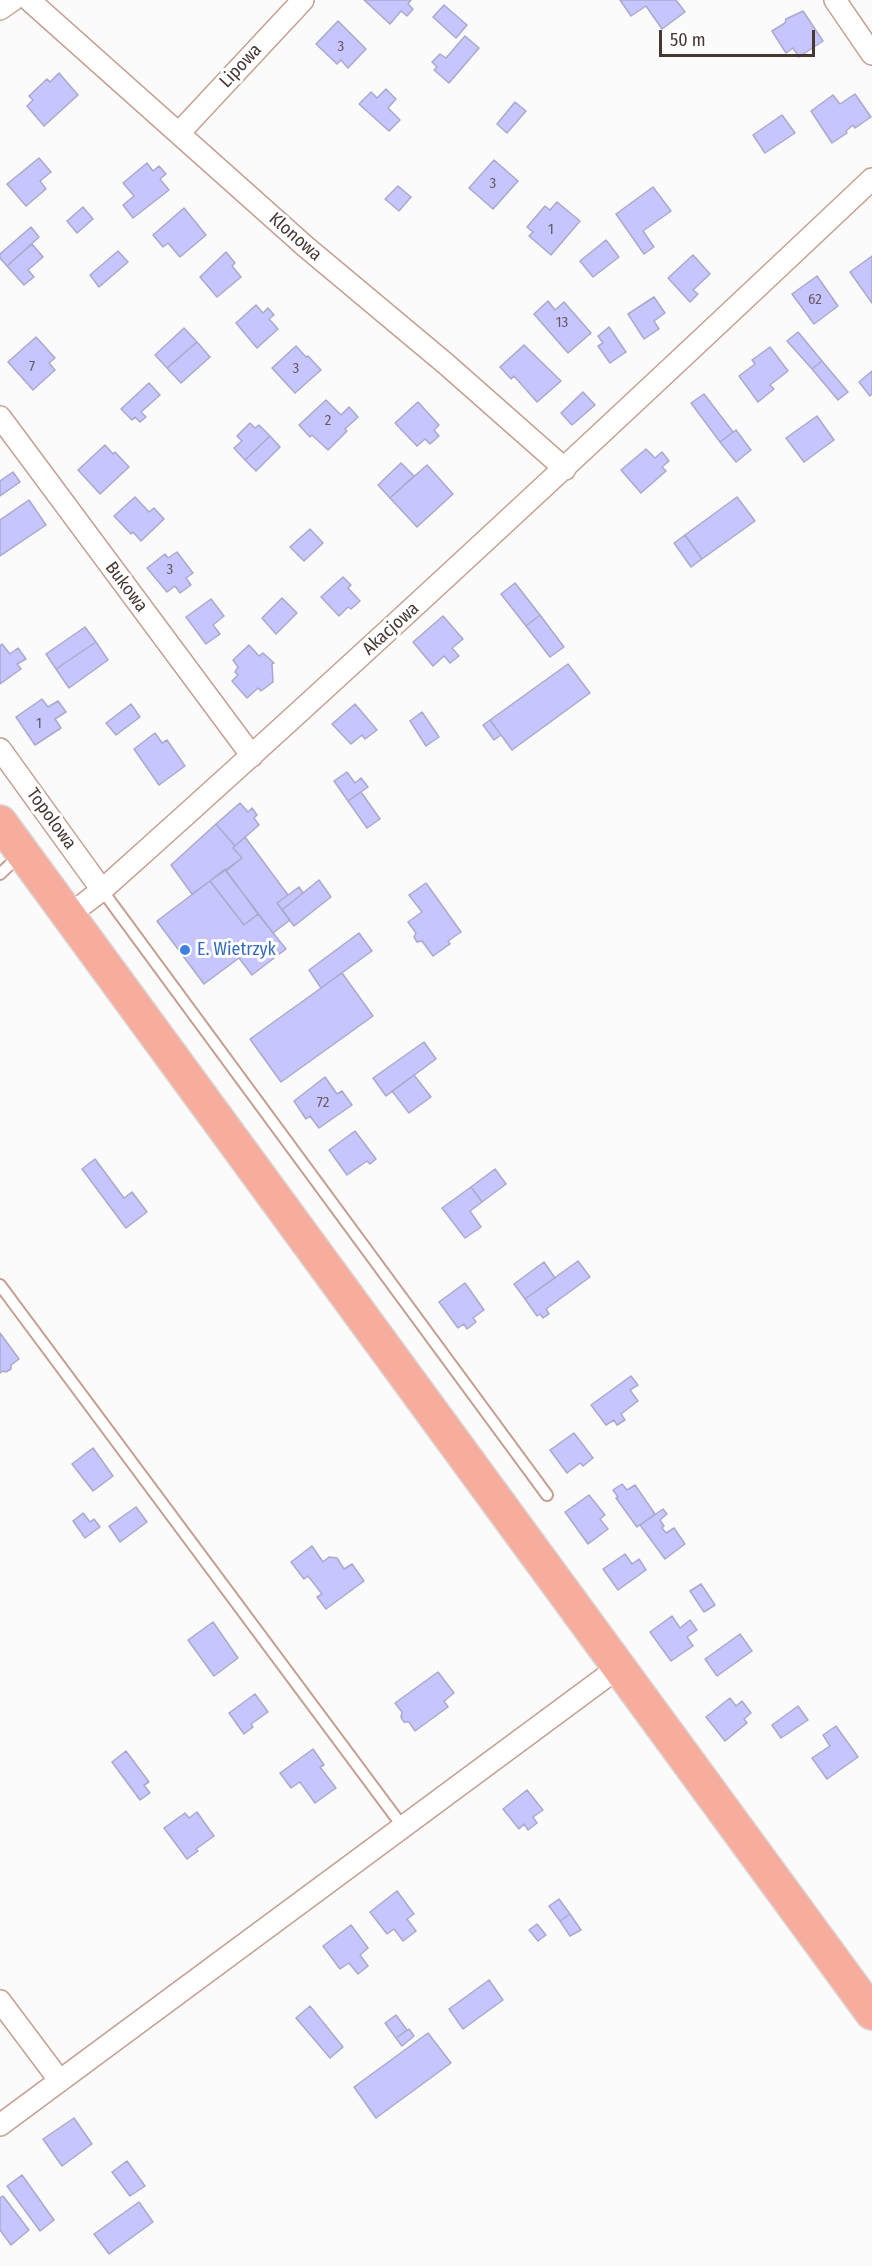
<!DOCTYPE html>
<html>
<head>
<meta charset="utf-8">
<style>
  body { margin:0 }
  #map { position:relative; width:872px; height:2266px; overflow:hidden; background:#fbfbfb; font-family:"Fira Sans Condensed",sans-serif }
  canvas { display:block }
  .scale { position:absolute; left:659px; top:30px; width:156px; height:27px; box-sizing:border-box; border:3px solid #463731; border-top:0; padding-left:8px; font-size:18px; line-height:21px; white-space:nowrap; color:#463731; -webkit-text-stroke:4px #fff; paint-order:stroke }
</style>
</head>
<body>
<div id="map">
<canvas width="872" height="2266"></canvas>
<div class="scale">50 m</div>
</div>
<script>
const ctx = document.querySelector('canvas').getContext('2d');
ctx.lineJoin = 'round';
function fill(path, color) { ctx.fillStyle = color; ctx.fill(path, 'evenodd'); }
function trace(path, color, width, dash) { ctx.strokeStyle = color; ctx.lineWidth = width; ctx.lineCap = dash ? 'butt' : 'round'; ctx.setLineDash(dash || []); ctx.stroke(path); }
function label(font, color, halo, rows, align = 'center') {
  ctx.font = font + ' "Fira Sans Condensed",sans-serif'; ctx.lineWidth = 6; ctx.setLineDash([]); ctx.textBaseline = 'middle'; ctx.strokeStyle = halo; ctx.fillStyle = color; for (const [text, x, y, turn = 0] of rows) {
    ctx.save(); ctx.translate(x, y); ctx.rotate((+turn || 0) * Math.PI / 180); ctx.textAlign = isNaN(turn) ? turn : align; if (halo) ctx.strokeText(text, 0, 0); ctx.fillText(text, 0, 0); ctx.restore();
  }
}
const building = new Path2D(`
  M 364,0 L 411,0 L 408,4 L 413,9 L 407,16 L 401,11 L 390,24 Z
  M 620,0 L 676,0 L 685,12 L 662,29 L 646,6 L 631,16 Z
  M 444,5 L 467,25 L 456,38 L 433,17 Z
  M 803,11 L 823,41 L 799,57 L 793,48 L 786,53 L 772,31 L 785,23 L 786,19 Z
  M 338,21 L 366,49 L 348,68 L 341,60 L 337,64 L 316,44 Z
  M 465,36 L 479,48 L 449,83 L 434,70 L 437,67 L 432,62 L 440,54 L 446,58 Z
  M 59,73 L 78,95 L 44,126 L 27,106 L 33,100 L 29,96 L 47,79 L 50,82 Z
  M 386,89 L 396,99 L 388,108 L 400,120 L 389,131 L 359,104 L 371,92 L 377,98 Z
  M 855,94 L 871,117 L 855,128 L 853,125 L 846,131 L 847,133 L 832,143 L 811,111 L 833,95 L 840,104 Z
  M 515,102 L 526,111 L 507,133 L 497,124 Z
  M 782,115 L 795,133 L 765,153 L 753,135 Z
  M 39,158 L 51,172 L 40,181 L 46,189 L 26,206 L 7,184 Z
  M 494,160 L 518,181 L 493,209 L 469,188 Z
  M 147,163 L 153,171 L 159,166 L 166,174 L 160,179 L 169,190 L 133,218 L 123,205 L 134,196 L 123,183 Z
  M 398,186 L 411,197 L 399,211 L 385,199 Z
  M 653,187 L 671,211 L 643,231 L 654,247 L 644,254 L 616,214 Z
  M 557,202 L 580,221 L 551,255 L 529,236 L 533,232 L 527,227 L 545,206 L 550,210 Z
  M 83,207 L 93,219 L 77,233 L 67,221 Z
  M 184,208 L 206,235 L 180,257 L 168,243 L 163,247 L 153,235 Z
  M 31,227 L 39,237 L 7,266 L 0,258 L 0,254 Z
  M 606,240 L 619,257 L 593,277 L 580,261 Z
  M 32,244 L 43,257 L 28,270 L 34,277 L 24,285 L 7,266 Z
  M 118,251 L 128,262 L 99,287 L 90,275 Z
  M 226,252 L 235,263 L 232,266 L 241,277 L 217,297 L 200,277 Z
  M 693,255 L 710,274 L 693,290 L 698,294 L 690,302 L 668,278 Z
  M 872,256 L 872,303 L 850,272 Z
  M 817,276 L 838,306 L 814,324 L 792,294 Z
  M 654,297 L 665,313 L 654,321 L 659,329 L 644,339 L 628,314 Z
  M 548,301 L 555,310 L 564,302 L 591,333 L 568,353 L 534,314 Z
  M 256,305 L 263,313 L 268,308 L 274,315 L 269,319 L 278,329 L 257,348 L 236,323 Z
  M 609,327 L 626,352 L 610,363 L 598,346 L 603,343 L 598,336 Z
  M 184,328 L 197,342 L 167,368 L 155,355 Z
  M 798,332 L 822,361 L 812,369 L 787,341 Z
  M 36,337 L 55,358 L 49,363 L 55,370 L 33,390 L 8,362 Z
  M 197,342 L 210,357 L 181,383 L 167,368 Z
  M 524,345 L 561,381 L 537,402 L 514,376 L 511,379 L 500,367 Z
  M 296,346 L 306,357 L 308,356 L 321,370 L 295,393 L 272,368 Z
  M 770,347 L 788,371 L 770,385 L 774,389 L 758,402 L 739,376 L 755,364 L 752,360 Z
  M 822,361 L 848,392 L 838,400 L 812,369 Z
  M 872,371 L 872,394 L 870,396 L 859,382 Z
  M 149,383 L 160,395 L 141,412 L 146,417 L 140,422 L 135,417 L 132,420 L 121,409 Z
  M 583,392 L 595,405 L 572,425 L 561,413 Z
  M 704,394 L 733,432 L 720,442 L 691,403 Z
  M 326,400 L 341,415 L 349,407 L 358,417 L 345,429 L 347,431 L 328,450 L 312,435 L 310,437 L 299,425 Z
  M 418,402 L 439,425 L 434,430 L 439,436 L 430,444 L 425,439 L 417,446 L 395,423 Z
  M 817,416 L 834,440 L 804,462 L 786,438 Z
  M 250,423 L 255,428 L 259,425 L 270,436 L 245,460 L 234,448 L 242,441 L 237,436 Z
  M 736,430 L 751,450 L 736,462 L 720,442 Z
  M 270,436 L 280,447 L 256,471 L 245,460 Z
  M 105,445 L 113,454 L 115,452 L 129,467 L 100,494 L 78,470 Z
  M 646,449 L 655,458 L 662,452 L 669,461 L 662,467 L 666,471 L 641,493 L 621,470 Z
  M 401,463 L 414,476 L 390,498 L 378,485 Z
  M 427,465 L 453,494 L 417,527 L 390,498 Z
  M 13,472 L 20,482 L 0,496 L 0,481 Z
  M 135,497 L 149,512 L 154,508 L 164,519 L 141,541 L 133,532 L 131,534 L 114,516 Z
  M 737,497 L 755,521 L 702,559 L 685,535 Z
  M 29,500 L 46,525 L 0,556 L 0,520 Z
  M 310,529 L 323,543 L 304,561 L 290,547 Z
  M 685,535 L 702,559 L 691,567 L 674,543 Z
  M 177,552 L 193,573 L 186,578 L 191,585 L 180,593 L 175,586 L 167,592 L 147,568 L 165,554 L 168,558 Z
  M 343,577 L 351,585 L 348,588 L 360,601 L 351,609 L 348,607 L 339,616 L 321,597 Z
  M 515,583 L 540,615 L 526,626 L 501,594 Z
  M 282,598 L 297,613 L 276,634 L 262,618 Z
  M 211,599 L 224,616 L 213,625 L 220,634 L 206,644 L 186,617 Z
  M 540,615 L 564,647 L 550,657 L 526,626 Z
  M 443,616 L 463,639 L 452,648 L 459,656 L 450,663 L 444,656 L 433,666 L 413,642 Z
  M 85,627 L 96,642 L 56,669 L 46,654 Z
  M 96,642 L 108,660 L 69,688 L 56,669 Z
  M 2,644 L 10,654 L 18,648 L 26,659 L 17,664 L 21,669 L 0,684 L 0,646 Z
  M 249,645 L 259,656 L 263,653 L 274,663 L 272,664 L 273,682 L 261,691 L 258,688 L 247,698 L 232,681 L 238,675 L 235,672 L 238,667 L 233,660 Z
  M 568,664 L 590,693 L 512,750 L 490,720 Z
  M 42,699 L 48,707 L 58,701 L 66,712 L 55,719 L 61,728 L 35,745 L 16,717 Z
  M 131,704 L 140,717 L 116,735 L 106,723 Z
  M 355,704 L 377,730 L 365,739 L 362,735 L 351,744 L 332,724 Z
  M 422,712 L 439,737 L 426,746 L 410,721 Z
  M 490,720 L 501,735 L 494,740 L 483,725 Z
  M 155,733 L 162,743 L 167,740 L 185,766 L 159,785 L 134,749 Z
  M 347,772 L 355,783 L 361,778 L 368,787 L 348,801 L 334,781 Z
  M 361,792 L 380,819 L 367,828 L 348,801 Z
  M 240,803 L 248,812 L 252,808 L 257,815 L 254,818 L 259,825 L 235,846 L 216,824 Z
  M 216,824 L 235,846 L 233,848 L 242,858 L 192,894 L 171,865 Z
  M 245,837 L 288,895 L 277,903 L 290,920 L 273,933 L 226,871 L 242,858 L 233,848 Z
  M 225,869 L 258,914 L 244,925 L 210,881 Z
  M 319,880 L 331,897 L 294,926 L 282,910 Z
  M 210,881 L 244,925 L 258,914 L 286,949 L 252,975 L 239,958 L 204,984 L 157,921 Z
  M 426,883 L 461,932 L 448,941 L 450,944 L 433,956 L 422,941 L 417,942 L 414,937 L 416,933 L 408,922 L 422,912 L 409,895 Z
  M 299,887 L 303,893 L 282,910 L 277,903 Z
  M 359,933 L 372,951 L 321,988 L 309,970 Z
  M 342,973 L 373,1016 L 281,1082 L 250,1039 Z
  M 424,1042 L 436,1059 L 386,1096 L 373,1078 Z
  M 414,1075 L 431,1097 L 409,1113 L 392,1091 Z
  M 325,1077 L 337,1094 L 342,1091 L 352,1105 L 319,1128 L 310,1116 L 306,1119 L 294,1101 Z
  M 355,1131 L 376,1159 L 370,1164 L 367,1161 L 347,1175 L 329,1150 Z
  M 95,1159 L 124,1198 L 132,1192 L 147,1212 L 126,1228 L 82,1169 Z
  M 495,1169 L 506,1184 L 482,1202 L 471,1187 Z
  M 471,1187 L 482,1202 L 470,1211 L 481,1227 L 465,1238 L 442,1208 Z
  M 578,1261 L 590,1277 L 546,1309 L 549,1314 L 543,1318 L 540,1314 L 537,1316 L 525,1299 Z
  M 544,1262 L 555,1278 L 525,1299 L 514,1284 Z
  M 465,1283 L 484,1310 L 473,1318 L 476,1322 L 467,1329 L 464,1324 L 458,1328 L 439,1302 Z
  M 0,1333 L 19,1359 L 11,1365 L 11,1369 L 6,1372 L 3,1371 L 0,1373 Z
  M 631,1376 L 638,1385 L 630,1390 L 638,1401 L 621,1414 L 625,1420 L 617,1425 L 614,1420 L 606,1425 L 591,1405 Z
  M 574,1433 L 593,1458 L 583,1466 L 580,1463 L 567,1473 L 550,1450 Z
  M 93,1448 L 113,1476 L 93,1491 L 72,1464 Z
  M 622,1484 L 627,1490 L 635,1485 L 655,1514 L 637,1527 L 616,1498 L 618,1497 L 613,1490 Z
  M 589,1495 L 605,1515 L 600,1519 L 608,1529 L 588,1544 L 565,1512 Z
  M 136,1507 L 147,1522 L 120,1542 L 109,1526 Z
  M 663,1509 L 667,1514 L 660,1520 L 664,1526 L 662,1528 L 666,1533 L 674,1528 L 685,1544 L 665,1559 L 640,1525 Z
  M 83,1513 L 90,1522 L 94,1519 L 100,1527 L 85,1538 L 73,1521 Z
  M 312,1546 L 323,1562 L 329,1557 L 337,1558 L 344,1569 L 352,1564 L 364,1581 L 326,1609 L 317,1597 L 322,1594 L 308,1576 L 304,1579 L 291,1562 Z
  M 625,1554 L 632,1564 L 639,1559 L 646,1570 L 618,1590 L 603,1569 Z
  M 701,1584 L 715,1605 L 704,1612 L 690,1591 Z
  M 672,1616 L 680,1628 L 690,1620 L 697,1630 L 687,1637 L 693,1646 L 671,1661 L 650,1632 Z
  M 213,1622 L 238,1658 L 214,1676 L 188,1640 Z
  M 740,1634 L 752,1651 L 717,1676 L 705,1659 Z
  M 438,1672 L 454,1693 L 444,1701 L 448,1707 L 415,1731 L 409,1722 L 404,1722 L 401,1717 L 402,1712 L 395,1703 Z
  M 255,1694 L 268,1712 L 251,1724 L 253,1727 L 244,1734 L 229,1713 Z
  M 730,1698 L 736,1706 L 742,1701 L 751,1713 L 744,1719 L 747,1723 L 725,1741 L 706,1717 Z
  M 798,1706 L 808,1720 L 781,1738 L 772,1725 Z
  M 836,1726 L 858,1757 L 827,1779 L 812,1758 L 830,1746 L 823,1735 Z
  M 313,1749 L 324,1765 L 320,1767 L 336,1788 L 315,1803 L 300,1782 L 291,1788 L 280,1773 Z
  M 126,1751 L 149,1782 L 144,1785 L 150,1793 L 140,1800 L 112,1762 Z
  M 527,1790 L 543,1810 L 533,1817 L 537,1823 L 528,1830 L 524,1824 L 519,1829 L 503,1809 Z
  M 197,1812 L 214,1836 L 196,1849 L 198,1851 L 187,1859 L 164,1828 L 185,1813 L 189,1818 Z
  M 397,1891 L 414,1914 L 407,1919 L 416,1931 L 403,1941 L 394,1929 L 387,1934 L 370,1912 Z
  M 559,1899 L 570,1914 L 560,1921 L 549,1906 Z
  M 570,1914 L 581,1930 L 570,1936 L 560,1921 Z
  M 537,1924 L 546,1935 L 538,1941 L 529,1930 Z
  M 351,1925 L 368,1948 L 360,1955 L 368,1966 L 358,1974 L 349,1963 L 340,1969 L 323,1946 Z
  M 489,1980 L 503,2000 L 463,2029 L 449,2009 Z
  M 310,2006 L 343,2047 L 330,2058 L 296,2018 Z
  M 396,2015 L 407,2030 L 396,2038 L 385,2023 Z
  M 409,2029 L 414,2036 L 402,2046 L 396,2038 Z
  M 428,2033 L 451,2063 L 376,2118 L 354,2087 Z
  M 74,2118 L 92,2144 L 62,2166 L 43,2139 Z
  M 127,2161 L 145,2186 L 130,2196 L 112,2172 Z
  M 22,2175 L 54,2220 L 40,2231 L 7,2186 Z
  M 3,2196 L 29,2230 L 11,2245 L 0,2230 L 0,2198 Z
  M 139,2202 L 153,2222 L 109,2254 L 94,2234 Z`);
const lane = new Path2D(`
  M 0,874 L 20,855
  M 102,890 L 547,1495
  M 0,1285 L 403,1827`);
const street = new Path2D(`
  M 29,0 L 306,247 L 446,364 L 565,469
  M 835,0 L 872,54
  M 0,9 L 13,0
  M 179,133 L 303,0
  M 0,417 L 252,756
  M 0,749 L 102,890
  M 68,916 L 102,890 C 363,657 618,419 872,179
  M 0,2001 L 60,2081
  M 0,2125 L 619,1667`);
const primary = new Path2D(`
  M 0,822 L 872,2013`);
const markers = [
  [185,950,6,"#3f7fe0"]
];
const numberNames = [
  ["3",341,47],
  ["3",493,184],
  ["1",551,230],
  ["62",815,300],
  ["13",562,323],
  ["7",32,367],
  ["3",296,369],
  ["2",328,421],
  ["3",170,570],
  ["1",39,724],
  ["72",323,1103]
];
const streetNames = [
  ["Lipowa",241,66,-47],
  ["Klonowa",295,237,41],
  ["Bukowa",126,587,53],
  ["Akacjowa",391,629,-42],
  ["Topolowa",51,819,54]
];
const shopNames = [
  ["E. Wietrzyk",197,950]
];
fill(building, '#c7c5fd');
trace(building, '#aaa9cb', 1.5);
trace(lane, '#c5a092', 14);
trace(street, '#c5a092', 24);
trace(primary, '#dad7d6', 36);
trace(lane, '#fff', 10);
trace(street, '#fff', 21);
trace(primary, '#f7ad9e', 33);
for (const [x, y, r, color] of markers) { const dot = new Path2D(); dot.arc(x, y, r, 0, 2 * Math.PI); ctx.fillStyle = color; ctx.fill(dot); trace(dot, '#fff', 2); }
label('15px', '#665a64', null, numberNames);
label('18px', '#463731', '#fff', streetNames);
label('18px', '#366cbe', '#fff', shopNames, 'left');
</script>
</body>
</html>
